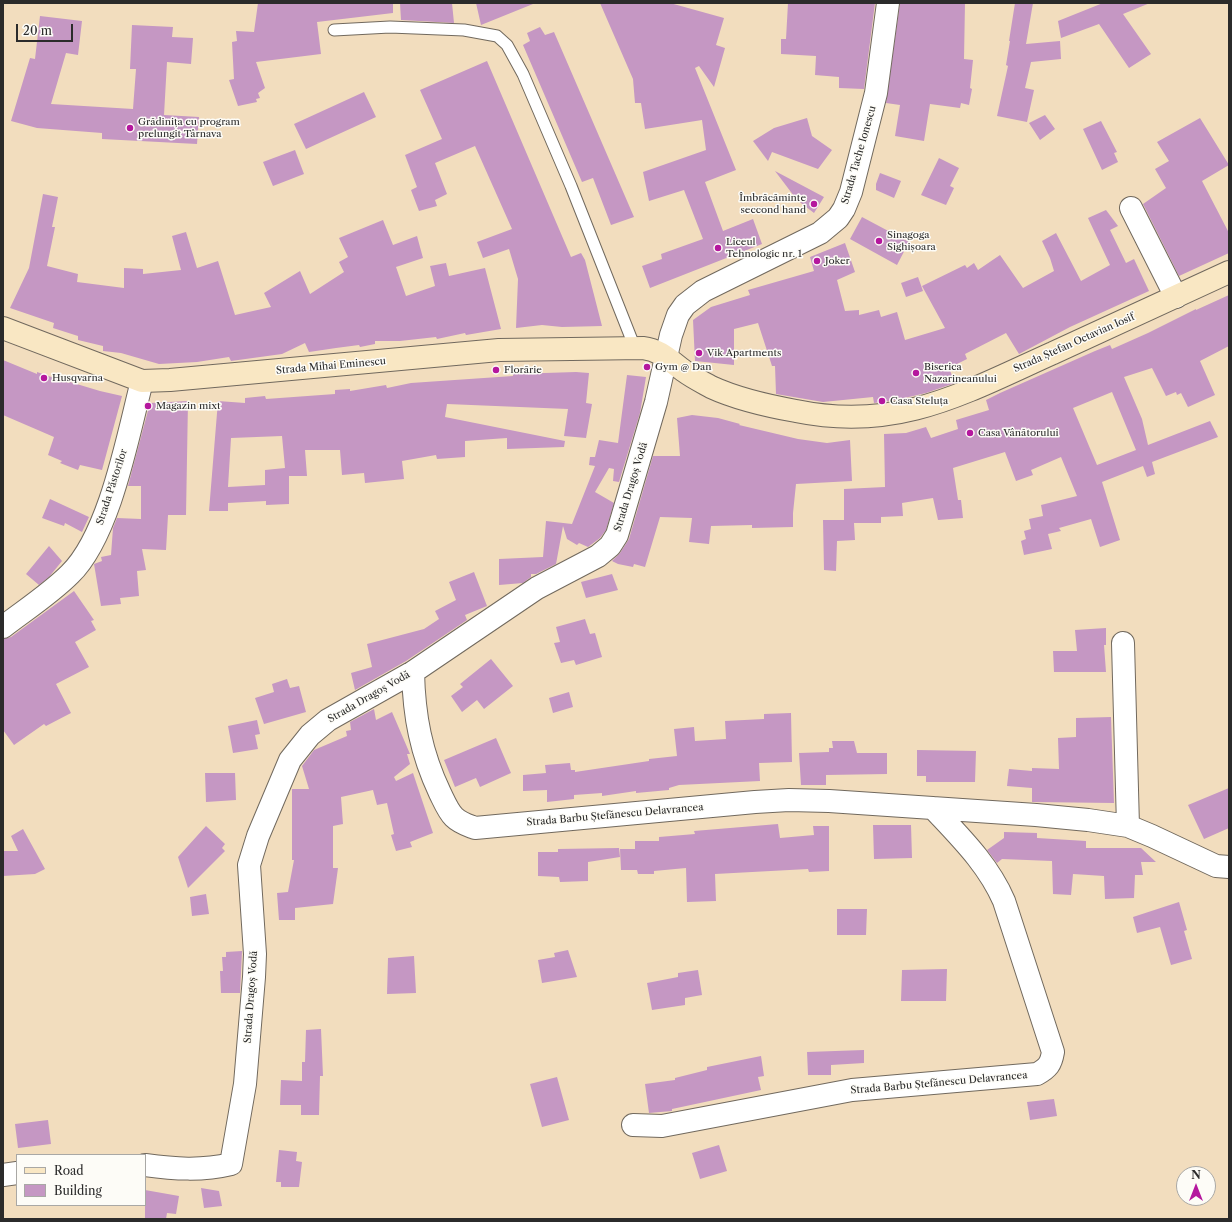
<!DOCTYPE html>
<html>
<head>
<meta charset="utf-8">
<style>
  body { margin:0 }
  #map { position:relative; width:1232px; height:1222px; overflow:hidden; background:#f2ddbe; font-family:"Libre Caslon Text",serif }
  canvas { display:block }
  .frame { position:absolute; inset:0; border:4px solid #2b2b2b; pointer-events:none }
  .legend { position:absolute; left:16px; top:1154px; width:130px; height:52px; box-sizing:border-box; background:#fdfcf7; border:1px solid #a9a8a5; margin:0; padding:5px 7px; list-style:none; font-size:12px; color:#2b2b2b }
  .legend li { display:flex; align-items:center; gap:8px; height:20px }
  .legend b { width:20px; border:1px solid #a9a8a5 }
  .north { position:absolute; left:1176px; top:1166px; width:40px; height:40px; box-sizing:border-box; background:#fdfcf7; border:1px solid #a9a8a5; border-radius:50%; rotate:0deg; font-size:11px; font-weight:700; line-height:16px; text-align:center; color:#2b2b2b }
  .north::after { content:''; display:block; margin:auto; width:14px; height:18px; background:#b5179e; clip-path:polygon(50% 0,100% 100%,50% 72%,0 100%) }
  .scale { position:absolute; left:16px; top:24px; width:57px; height:18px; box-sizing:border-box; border:2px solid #2b2b2b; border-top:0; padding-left:5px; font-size:12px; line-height:14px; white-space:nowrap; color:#2b2b2b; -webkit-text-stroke:3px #fdfcf7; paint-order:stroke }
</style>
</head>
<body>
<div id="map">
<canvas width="1232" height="1222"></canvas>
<div class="frame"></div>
<ul class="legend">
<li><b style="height:5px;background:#f9e7c3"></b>Road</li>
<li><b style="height:11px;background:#c597c3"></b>Building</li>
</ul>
<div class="north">N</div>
<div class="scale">20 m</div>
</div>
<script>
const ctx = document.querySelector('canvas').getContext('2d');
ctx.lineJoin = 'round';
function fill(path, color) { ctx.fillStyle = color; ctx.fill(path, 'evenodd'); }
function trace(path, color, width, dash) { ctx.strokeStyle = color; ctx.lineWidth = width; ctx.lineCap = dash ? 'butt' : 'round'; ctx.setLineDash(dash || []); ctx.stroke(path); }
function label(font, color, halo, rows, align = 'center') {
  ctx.font = font + ' "Libre Caslon Text",serif'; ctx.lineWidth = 3; ctx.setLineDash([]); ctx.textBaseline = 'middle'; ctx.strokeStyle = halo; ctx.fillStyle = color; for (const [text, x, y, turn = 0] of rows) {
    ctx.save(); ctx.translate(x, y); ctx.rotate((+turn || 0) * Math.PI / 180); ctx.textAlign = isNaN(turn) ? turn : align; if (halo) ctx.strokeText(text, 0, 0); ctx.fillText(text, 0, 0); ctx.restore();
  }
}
const building = new Path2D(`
  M 258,3 L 393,3 L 393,13 L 317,22 L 321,54 L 256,62 L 265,88 L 258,93 L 260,98 L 256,99 L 257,102 L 238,106 L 229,80 L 234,79 L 232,42 L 237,41 L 236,31 L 254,32 Z
  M 400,3 L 452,3 L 454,23 L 401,20 Z
  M 476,3 L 533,3 L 533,4 L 481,25 Z
  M 600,3 L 670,3 L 724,18 L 716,45 L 725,48 L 714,87 L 699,66 L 695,68 L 736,170 L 705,182 L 723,231 L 753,219 L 762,244 L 650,288 L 642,266 L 662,259 L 661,254 L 703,239 L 684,190 L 649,201 L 643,172 L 706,150 L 702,120 L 645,129 L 641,103 L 635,103 L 633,79 Z
  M 788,3 L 875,3 L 864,89 L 839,88 L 839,77 L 815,75 L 816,56 L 781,54 L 781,39 L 786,39 Z
  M 900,3 L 965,3 L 964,59 L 973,60 L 970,88 L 972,89 L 969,105 L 961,103 L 960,108 L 930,104 L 924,141 L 895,136 L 900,105 L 886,103 Z
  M 1015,3 L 1033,3 L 1026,44 L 1060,41 L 1061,59 L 1031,62 L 1025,88 L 1034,90 L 1027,122 L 997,116 L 1008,66 L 1006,65 L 1010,41 L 1009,41 Z
  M 1103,3 L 1150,3 L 1123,14 L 1151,54 L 1129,68 L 1099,24 L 1061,38 L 1058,21 Z
  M 40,16 L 82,21 L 78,55 L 66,53 L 51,104 L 133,109 L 136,69 L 130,69 L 132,25 L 173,27 L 172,37 L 193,38 L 191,64 L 167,62 L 164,115 L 199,117 L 197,144 L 102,139 L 102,133 L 37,128 L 11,121 L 30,58 L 35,59 Z
  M 540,27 L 545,35 L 554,32 L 634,217 L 611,225 L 593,178 L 582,182 L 523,45 L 530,41 L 527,33 Z
  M 487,61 L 571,257 L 581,253 L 585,260 L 602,326 L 562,327 L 542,325 L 516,328 L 518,279 L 509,249 L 483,258 L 477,242 L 512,229 L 475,146 L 435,163 L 447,194 L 435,200 L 437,206 L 419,211 L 411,190 L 417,187 L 405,155 L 442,139 L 420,90 Z
  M 364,92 L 376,117 L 306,149 L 294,124 Z
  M 1045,115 L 1055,129 L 1040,140 L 1029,123 Z
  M 807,118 L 812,136 L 832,150 L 818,169 L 772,152 L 768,161 L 753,141 L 774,128 Z
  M 1200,118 L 1229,165 L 1202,181 L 1229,233 L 1229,253 L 1179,276 L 1143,204 L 1166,188 L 1155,169 L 1169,161 L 1157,142 Z
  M 1101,121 L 1117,152 L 1114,153 L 1118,162 L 1102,170 L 1083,129 Z
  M 295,150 L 304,174 L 273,186 L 263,162 Z
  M 939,158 L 959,168 L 950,186 L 954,188 L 946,205 L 921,195 Z
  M 775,171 L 824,197 L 814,213 L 797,200 Z
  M 880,173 L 901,181 L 894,198 L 876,190 L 876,184 Z
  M 43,194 L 58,197 L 52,227 L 55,227 L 47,266 L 78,274 L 77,282 L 124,288 L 124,268 L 143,269 L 143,274 L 181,270 L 172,236 L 186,232 L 197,268 L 218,261 L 235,315 L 271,307 L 264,293 L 300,271 L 310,294 L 344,272 L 339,262 L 348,257 L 339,238 L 383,220 L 393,245 L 417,236 L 423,258 L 396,267 L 406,296 L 435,286 L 430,266 L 446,263 L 449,276 L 485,268 L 501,329 L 466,335 L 465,333 L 437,339 L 436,337 L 400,341 L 375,341 L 375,344 L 360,347 L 359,345 L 336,348 L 309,352 L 305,343 L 282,354 L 231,361 L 229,357 L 197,362 L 159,364 L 121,353 L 103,351 L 103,346 L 78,340 L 78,336 L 53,328 L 54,323 L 10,308 L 29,268 Z
  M 1106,210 L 1118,226 L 1110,230 L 1126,263 L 1134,259 L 1149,291 L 1070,327 L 1019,354 L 1006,333 L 965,354 L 967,359 L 949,368 L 955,383 L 926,393 L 896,400 L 874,403 L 873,397 L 823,402 L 776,394 L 775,366 L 772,366 L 758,323 L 734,329 L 734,365 L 695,361 L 693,320 L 711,307 L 750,295 L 748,290 L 814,271 L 810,257 L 845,243 L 855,272 L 837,280 L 845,311 L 859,310 L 859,315 L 879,310 L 881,317 L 897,312 L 905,340 L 945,328 L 922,286 L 965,265 L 967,268 L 974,263 L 978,270 L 1000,255 L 1023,288 L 1054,271 L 1050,258 L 1042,241 L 1056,233 L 1081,281 L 1110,265 L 1088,218 Z
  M 862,217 L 909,242 L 897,265 L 850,239 Z
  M 918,277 L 923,291 L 906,297 L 901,283 Z
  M 1229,295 L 1229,346 L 1200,361 L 1215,395 L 1188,407 L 1181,393 L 1177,395 L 1176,392 L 1166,396 L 1152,368 L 1124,377 L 1142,419 L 1148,445 L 1210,421 L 1218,437 L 1152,462 L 1155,474 L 1147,477 L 1143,466 L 1102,482 L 1120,540 L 1100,547 L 1091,519 L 1059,528 L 1061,531 L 1048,534 L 1052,549 L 1024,555 L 1021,541 L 1026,539 L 1024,531 L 1031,529 L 1029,519 L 1043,516 L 1041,505 L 1077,496 L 1061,457 L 1031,470 L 1033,475 L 1016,481 L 1005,452 L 953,468 L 958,500 L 961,500 L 963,518 L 938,520 L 933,498 L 902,503 L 903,516 L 881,517 L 881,523 L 854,523 L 855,540 L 837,541 L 836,571 L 824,570 L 823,520 L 844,520 L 844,489 L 885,487 L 884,434 L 906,433 L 926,427 L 931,438 L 958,429 L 956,420 L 989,410 L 986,400 L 1000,393 L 1095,351 L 1110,345 L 1112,349 L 1148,333 L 1196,309 L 1196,310 ZM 1112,392 L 1136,450 L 1097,465 L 1073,408 Z
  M 3,360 L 37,374 L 37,372 L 69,383 L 70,382 L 100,391 L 122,396 L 102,470 L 80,465 L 78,470 L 60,463 L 62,461 L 48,455 L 54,437 L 3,415 Z
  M 576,372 L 589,373 L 586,403 L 592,404 L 586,438 L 564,436 L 568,409 L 447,404 L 445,417 L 565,441 L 564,447 L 507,449 L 507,438 L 465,441 L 465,457 L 437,459 L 436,455 L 402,461 L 404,479 L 365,483 L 364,473 L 342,475 L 340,450 L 305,450 L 307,476 L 289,476 L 289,504 L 266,505 L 266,501 L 228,503 L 228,511 L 209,511 L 218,401 L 245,403 L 245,398 L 265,396 L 266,399 L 335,394 L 335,390 L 350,389 L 350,391 L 386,385 L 387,388 L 411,383 L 513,376 L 513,374 ZM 282,436 L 285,468 L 265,470 L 265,485 L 228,487 L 231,438 Z
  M 627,375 L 646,377 L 640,413 L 619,482 L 613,481 L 614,469 L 609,468 L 595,492 L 614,503 L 606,530 L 600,538 L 588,547 L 579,543 L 577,545 L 567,539 L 563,526 L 556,564 L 536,574 L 531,574 L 531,577 L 523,583 L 499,585 L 499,559 L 543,557 L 546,521 L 572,524 L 595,466 L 589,465 L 590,457 L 595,457 L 599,440 L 618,443 Z
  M 188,401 L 186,515 L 168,515 L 166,550 L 142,549 L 146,570 L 137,571 L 139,596 L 120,598 L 121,604 L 101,606 L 94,564 L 102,561 L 101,557 L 111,555 L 113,528 L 117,518 L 141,519 L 141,486 L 128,486 L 150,403 Z
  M 692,415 L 718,418 L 740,424 L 739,425 L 798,439 L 827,443 L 850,440 L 852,481 L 796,484 L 793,513 L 793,527 L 752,528 L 752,525 L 711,526 L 709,544 L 689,542 L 692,518 L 660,517 L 645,567 L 634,564 L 633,567 L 618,564 L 612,561 L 620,553 L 629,539 L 653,456 L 680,456 L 677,418 Z
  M 50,499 L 89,517 L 82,532 L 65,523 L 64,526 L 42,518 Z
  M 49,546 L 62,561 L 49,577 L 39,585 L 26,574 Z
  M 474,572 L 487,606 L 465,615 L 467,620 L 406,661 L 355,690 L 351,673 L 372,667 L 367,644 L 424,629 L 439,619 L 435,611 L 456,600 L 449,582 Z
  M 612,574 L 618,590 L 586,598 L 581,582 Z
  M 74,591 L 94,620 L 91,621 L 96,630 L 75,642 L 89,667 L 56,684 L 71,713 L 46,726 L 44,724 L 14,745 L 3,730 L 3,639 L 11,637 Z
  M 585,619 L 590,634 L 595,633 L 602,657 L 576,665 L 574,660 L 561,663 L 554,643 L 560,642 L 556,627 Z
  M 1106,628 L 1106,645 L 1104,645 L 1106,672 L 1054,672 L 1053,651 L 1077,651 L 1075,630 Z
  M 491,659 L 513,686 L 484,709 L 477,700 L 462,712 L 451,696 L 463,687 L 460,684 Z
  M 287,679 L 290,688 L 299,686 L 306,712 L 264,724 L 255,698 L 274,692 L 272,684 Z
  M 569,692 L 573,707 L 553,713 L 549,698 Z
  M 374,709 L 376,720 L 392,712 L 410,754 L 407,754 L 410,764 L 394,777 L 396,781 L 413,773 L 433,833 L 410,842 L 412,847 L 396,851 L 391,835 L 394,834 L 387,803 L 377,805 L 373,790 L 341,797 L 343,824 L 333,826 L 333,868 L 338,868 L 333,904 L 295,908 L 295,920 L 279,920 L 277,893 L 288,892 L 294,860 L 292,860 L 292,789 L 309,789 L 302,766 L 314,750 L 347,736 L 346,731 L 351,730 L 350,722 Z
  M 791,713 L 792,762 L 759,763 L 760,781 L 679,785 L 669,788 L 669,790 L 636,793 L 636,791 L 602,796 L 602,793 L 574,795 L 574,799 L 547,802 L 547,790 L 523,791 L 523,775 L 546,773 L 545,765 L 570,763 L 571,770 L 575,770 L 575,772 L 649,761 L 649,759 L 677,756 L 674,729 L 694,727 L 695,741 L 726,739 L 725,721 L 764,719 L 764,714 Z
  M 1111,717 L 1114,803 L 1032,802 L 1032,788 L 1007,786 L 1009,769 L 1032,771 L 1032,768 L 1059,769 L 1058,738 L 1076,737 L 1076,718 Z
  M 257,720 L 260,734 L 255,735 L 258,749 L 233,753 L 228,726 Z
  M 496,738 L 511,773 L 480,787 L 476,778 L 455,787 L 444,760 Z
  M 832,741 L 854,741 L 857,753 L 887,753 L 887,774 L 826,775 L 826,785 L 801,785 L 799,753 L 829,752 L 829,748 L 833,748 Z
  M 917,750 L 976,751 L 975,782 L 926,782 L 926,776 L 917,776 Z
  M 205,773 L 235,773 L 236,800 L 206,802 Z
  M 1229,788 L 1229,828 L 1204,839 L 1188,805 Z
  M 778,824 L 780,838 L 814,835 L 813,826 L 829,826 L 829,871 L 809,872 L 808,869 L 715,874 L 716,901 L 687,902 L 686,868 L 654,871 L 654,874 L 638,874 L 637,870 L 621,870 L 620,849 L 635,849 L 635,841 L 659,841 L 659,837 L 695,834 L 694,831 Z
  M 873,825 L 911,825 L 912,858 L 874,859 Z
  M 206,826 L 225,844 L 222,848 L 225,851 L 188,888 L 178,857 Z
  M 23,829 L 45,869 L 35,874 L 3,876 L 3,851 L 18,851 L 11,836 Z
  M 1004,832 L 1037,833 L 1037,838 L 1086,841 L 1086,848 L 1141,848 L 1156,862 L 1141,862 L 1143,875 L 1135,875 L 1134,898 L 1105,899 L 1104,876 L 1073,874 L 1071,895 L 1053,894 L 1052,861 L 1002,859 L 997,863 L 987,850 L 1004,838 Z
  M 619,848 L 620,857 L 588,862 L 588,881 L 560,882 L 559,877 L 538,876 L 538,852 L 558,852 L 558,849 Z
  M 206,894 L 209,914 L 192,916 L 190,897 Z
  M 1179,902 L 1187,930 L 1184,931 L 1192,959 L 1171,965 L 1160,927 L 1137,933 L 1133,917 Z
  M 837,909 L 867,909 L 866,935 L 837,935 Z
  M 568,950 L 577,977 L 542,983 L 538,960 L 555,957 L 554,953 Z
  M 242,951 L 240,993 L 221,993 L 220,971 L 223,971 L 222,957 L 226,957 L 226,952 Z
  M 414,956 L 416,993 L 387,994 L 388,958 Z
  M 947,969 L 946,1001 L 901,1001 L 902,970 Z
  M 698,970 L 702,995 L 685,998 L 685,1005 L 652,1010 L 647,983 L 678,977 L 678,973 Z
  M 321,1029 L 323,1076 L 320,1076 L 319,1115 L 301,1115 L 301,1105 L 280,1105 L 281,1080 L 302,1081 L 302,1062 L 305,1062 L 306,1030 Z
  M 864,1050 L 864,1063 L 831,1065 L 831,1075 L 808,1075 L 807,1052 Z
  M 761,1056 L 764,1076 L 758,1077 L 761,1090 L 672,1109 L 672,1111 L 649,1113 L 645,1084 L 675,1080 L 675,1078 L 707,1070 L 707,1067 Z
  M 557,1077 L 569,1120 L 542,1127 L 530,1084 Z
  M 1054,1099 L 1057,1116 L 1030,1120 L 1027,1102 Z
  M 48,1120 L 51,1144 L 18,1148 L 15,1124 Z
  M 719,1145 L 727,1171 L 700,1179 L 692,1153 Z
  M 279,1150 L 297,1152 L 296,1161 L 302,1162 L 299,1187 L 281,1187 L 281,1182 L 276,1182 Z
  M 201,1188 L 219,1191 L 222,1206 L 204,1208 Z
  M 145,1190 L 179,1196 L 176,1214 L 167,1213 L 166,1219 L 145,1219 Z`);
const lane = new Path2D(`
  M 334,30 L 390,27 L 464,30 L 497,36 L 507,45 L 523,74 L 571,186 L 635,348`);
const street = new Path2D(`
  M 1131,208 L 1176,297
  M 3,627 C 25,610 50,594 70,574 C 110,535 128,435 142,381
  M 1123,643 L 1128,826
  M 413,672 C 414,716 421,753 440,793 C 444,801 448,811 454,817 C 460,823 467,825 475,828 L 755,802 L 789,800 L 829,801 L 1036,815 L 1088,820 L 1128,826 L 1152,836 L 1216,866 L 1229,867
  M 633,1125 L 662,1126 L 852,1090 L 1037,1074 C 1048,1068 1051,1064 1053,1052 L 1004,901 C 988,864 960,837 933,808
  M 145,1165 C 174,1169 202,1171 231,1164 L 245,1084 L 254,977 L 255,954 L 249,865 L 258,836 L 290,760 L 310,735 L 328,720 L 413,672 L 537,588 L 598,556 L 610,546 L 617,535 L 656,402 L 671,335 L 678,315 L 685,305 L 703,291 L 820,233 L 838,218 L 844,209 L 851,192 L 876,93 L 888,3
  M 3,1175 L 17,1173`);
const secondary = new Path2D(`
  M 3,328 L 142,381 L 170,380 L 499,350 L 643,348 C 661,350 670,361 684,371 C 692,377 702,382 711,387 C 737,399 768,406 796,411 C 898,432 964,393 1053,353 C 1112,326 1171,299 1229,272`);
const markers = [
  [130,128,4,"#b5179e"],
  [814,204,4,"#b5179e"],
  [879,241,4,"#b5179e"],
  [718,248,4,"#b5179e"],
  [817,261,4,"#b5179e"],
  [699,353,4,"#b5179e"],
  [647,367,4,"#b5179e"],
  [496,370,4,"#b5179e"],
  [916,373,4,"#b5179e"],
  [44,378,4,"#b5179e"],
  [882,401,4,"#b5179e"],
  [148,406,4,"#b5179e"],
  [970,433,4,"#b5179e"]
];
const poiNames = [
  ["Grădinița cu program",138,122],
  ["prelungit Târnava",138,134],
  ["Îmbrăcăminte",806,198,"right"],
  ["seccond hand",806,210,"right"],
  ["Sinagoga",887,235],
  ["Sighișoara",887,247],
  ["Liceul",726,242],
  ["Tehnologic nr. 1",726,254],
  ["Joker",825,261],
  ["Vik Apartments",707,353],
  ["Gym @ Dan",655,367],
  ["Biserica",924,367],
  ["Nazarineanului",924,379],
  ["Florărie",504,370],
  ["Husqvarna",52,378],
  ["Casa Steluța",890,401],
  ["Magazin mixt",156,406],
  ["Casa Vânătorului",978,433]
];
const streetNames = [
  ["Strada Tache Ionescu",859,155,-74],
  ["Strada Ștefan Octavian Iosif",1074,343,-24],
  ["Strada Mihai Eminescu",331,366,-5],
  ["Strada Păstorilor",112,487,-72],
  ["Strada Dragoș Vodă",631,487,-73],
  ["Strada Dragoș Vodă",369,697,-30],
  ["Strada Barbu Ștefănescu Delavrancea",615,815,-5],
  ["Strada Dragoș Vodă",251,997,-86],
  ["Strada Barbu Ștefănescu Delavrancea",939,1083,-5]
];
fill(building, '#c597c3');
trace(lane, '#71695e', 13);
trace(street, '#71695e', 24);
trace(secondary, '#71695e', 24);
trace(lane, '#fff', 11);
trace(street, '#fff', 22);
trace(secondary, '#f9e7c3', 22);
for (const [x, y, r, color] of markers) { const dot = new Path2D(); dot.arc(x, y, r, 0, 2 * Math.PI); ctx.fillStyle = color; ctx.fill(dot); trace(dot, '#fdfcf7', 1.5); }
label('10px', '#2b2b2b', '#fdfcf7', poiNames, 'left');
label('10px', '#2b2b2b', '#fdfcf7', streetNames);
</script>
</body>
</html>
